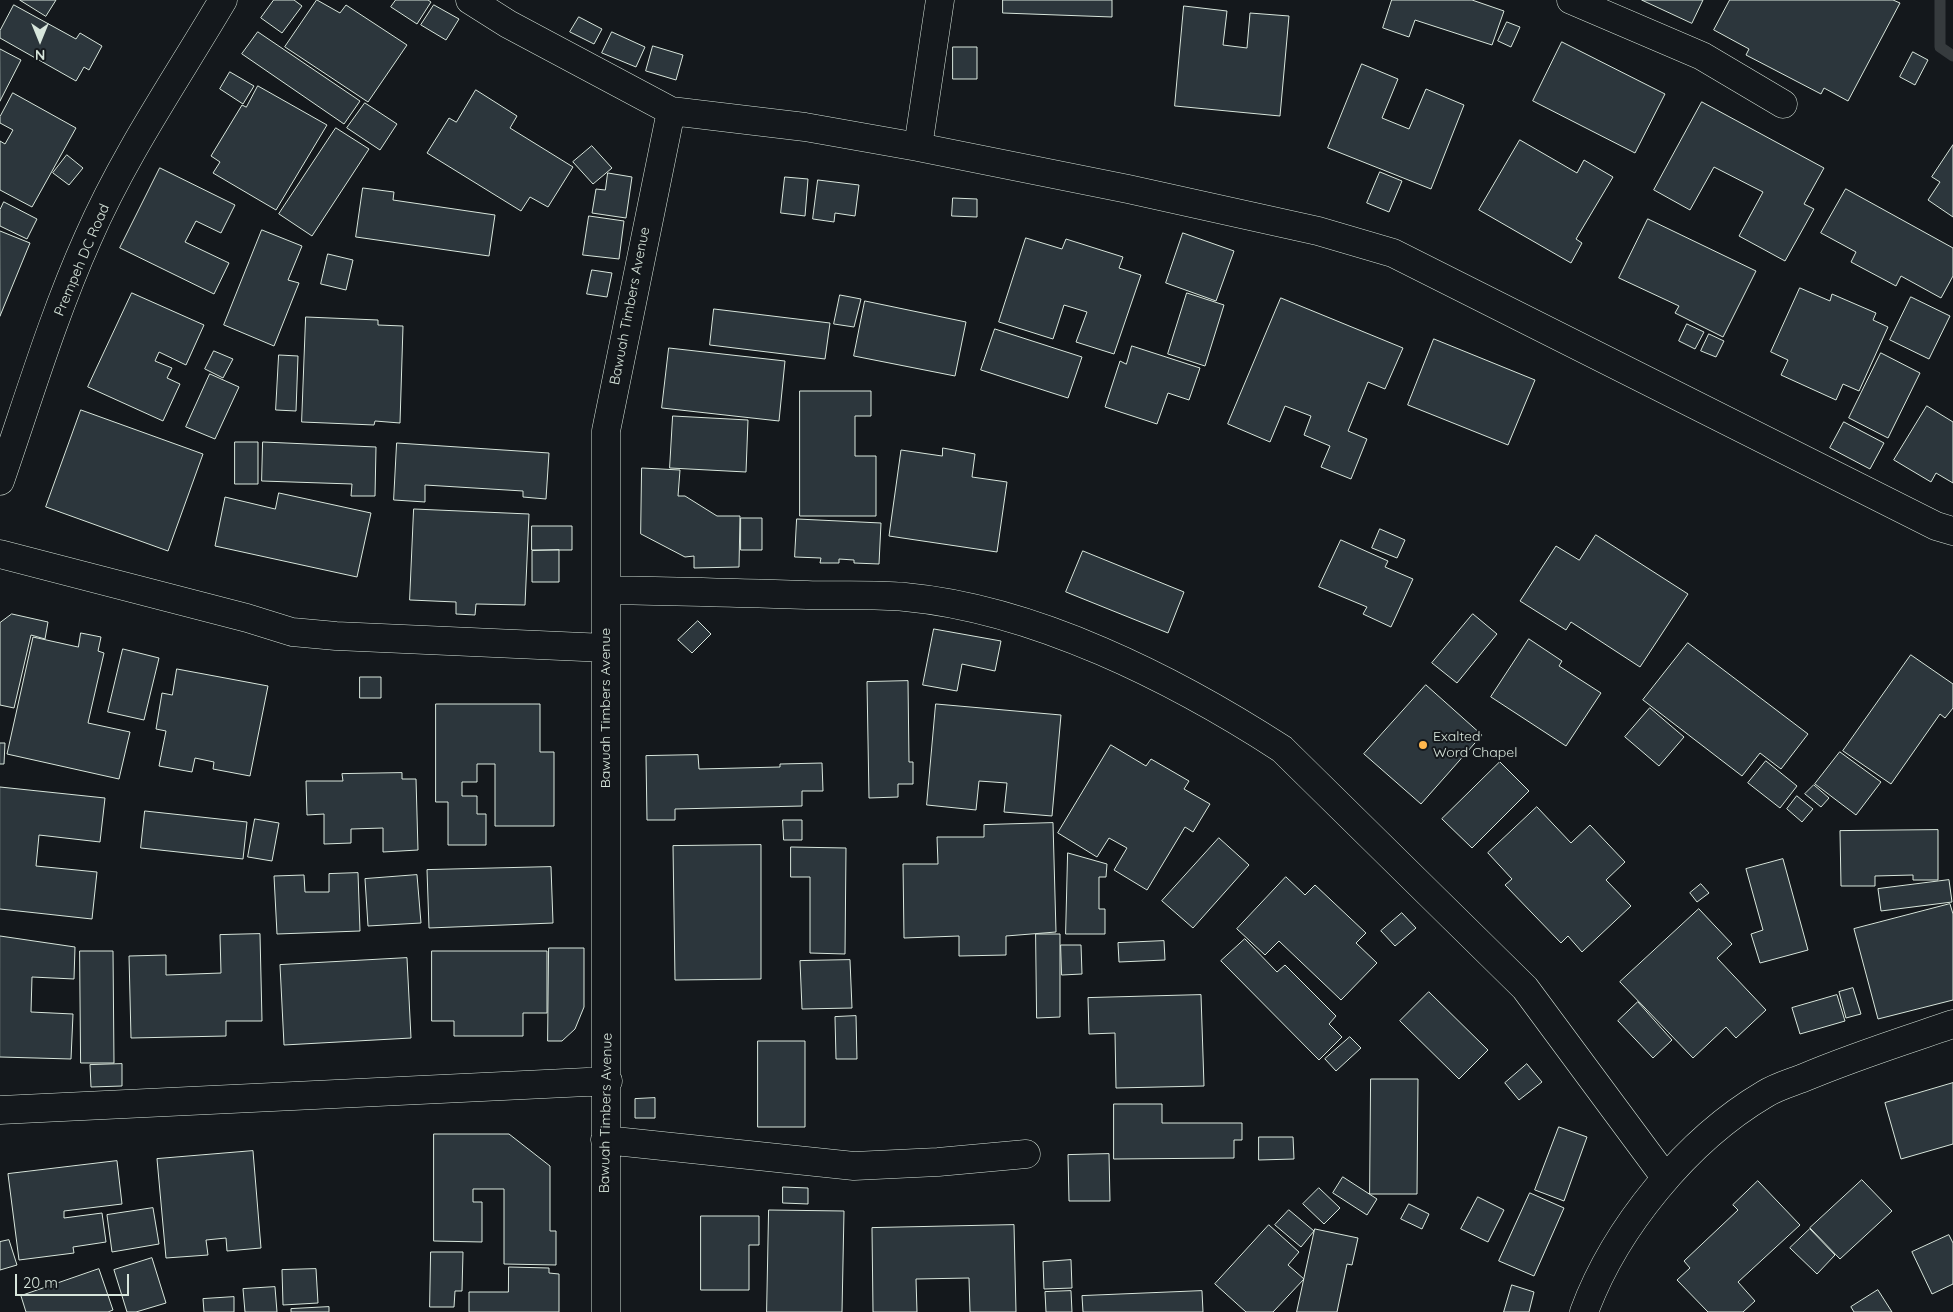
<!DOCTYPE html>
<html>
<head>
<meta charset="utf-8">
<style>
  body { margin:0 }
  #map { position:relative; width:1953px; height:1312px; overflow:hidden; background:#14181c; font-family:Quicksand,sans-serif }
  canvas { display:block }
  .north { position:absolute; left:15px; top:15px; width:50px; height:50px; -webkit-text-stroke:4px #14181c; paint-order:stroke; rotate:180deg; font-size:14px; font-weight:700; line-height:20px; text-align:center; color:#d8e6dc }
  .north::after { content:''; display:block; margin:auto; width:18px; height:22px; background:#d8e6dc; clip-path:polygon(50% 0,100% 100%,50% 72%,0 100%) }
  .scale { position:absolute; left:15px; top:1274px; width:114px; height:22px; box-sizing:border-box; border:2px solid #d8e6dc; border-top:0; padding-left:6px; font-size:15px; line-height:18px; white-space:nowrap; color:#d8e6dc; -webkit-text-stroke:4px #14181c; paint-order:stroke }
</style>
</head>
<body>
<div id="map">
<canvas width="1953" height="1312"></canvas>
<div class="north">N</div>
<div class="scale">20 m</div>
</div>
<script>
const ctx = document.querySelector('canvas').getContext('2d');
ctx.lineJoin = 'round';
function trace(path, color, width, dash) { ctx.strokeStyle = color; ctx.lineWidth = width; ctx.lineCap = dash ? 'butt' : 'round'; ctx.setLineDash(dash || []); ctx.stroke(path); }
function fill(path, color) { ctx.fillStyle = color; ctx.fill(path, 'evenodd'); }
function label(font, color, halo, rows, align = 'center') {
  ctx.font = font + ' Quicksand,sans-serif'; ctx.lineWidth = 4; ctx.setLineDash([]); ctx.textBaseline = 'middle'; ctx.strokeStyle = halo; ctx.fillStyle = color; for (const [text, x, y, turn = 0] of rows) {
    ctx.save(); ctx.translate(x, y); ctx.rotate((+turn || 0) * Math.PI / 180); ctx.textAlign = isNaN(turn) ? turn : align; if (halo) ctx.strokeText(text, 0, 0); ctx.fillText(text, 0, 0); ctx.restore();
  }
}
const stream = new Path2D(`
  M 1940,0 L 1940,47 L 1953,56`);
const building = new Path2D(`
  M 20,0 L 56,0 L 46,16 Z
  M 274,0 L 294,0 L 302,6 L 282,33 L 261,18 Z
  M 317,0 L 340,13 L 346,5 L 407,45 L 368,102 L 285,47 Z
  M 396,0 L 428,0 L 431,2 L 417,24 L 391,7 Z
  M 1003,0 L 1112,0 L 1112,17 L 1003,13 Z
  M 1392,0 L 1472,0 L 1504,11 L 1492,45 L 1415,20 L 1409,37 L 1383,28 Z
  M 1642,0 L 1703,0 L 1692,23 Z
  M 1730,0 L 1893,0 L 1900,3 L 1848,101 L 1824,88 L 1821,94 L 1746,55 L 1749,49 L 1714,30 Z
  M 14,5 L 76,39 L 80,33 L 102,46 L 89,70 L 84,67 L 76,81 L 0,38 L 0,31 Z
  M 434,5 L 459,19 L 446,40 L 421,25 Z
  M 1184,6 L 1227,11 L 1223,45 L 1247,48 L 1250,13 L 1289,16 L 1280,116 L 1175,106 Z
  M 579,17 L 602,29 L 594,44 L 570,32 Z
  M 1507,22 L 1520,27 L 1511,47 L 1498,41 Z
  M 258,32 L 360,101 L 344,124 L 242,54 Z
  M 612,32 L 645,47 L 636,67 L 602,53 Z
  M 1562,42 L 1665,94 L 1635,153 L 1533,101 Z
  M 653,46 L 683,55 L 676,80 L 646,71 Z
  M 953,47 L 977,47 L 977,79 L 953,79 Z
  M 0,49 L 21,60 L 0,101 Z
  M 1913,52 L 1928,60 L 1915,85 L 1900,77 Z
  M 1362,64 L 1398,79 L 1382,118 L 1409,129 L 1426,89 L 1464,105 L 1431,189 L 1328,148 Z
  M 230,72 L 254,86 L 243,104 L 220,89 Z
  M 258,86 L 327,125 L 276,210 L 213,173 L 220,162 L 211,156 L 242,105 L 246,107 Z
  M 476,90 L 517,116 L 510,128 L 573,167 L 548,207 L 530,197 L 521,211 L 427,153 L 449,118 L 456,122 Z
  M 13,93 L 76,128 L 32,207 L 0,190 L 0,141 L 5,144 L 13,130 L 0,123 L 0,117 Z
  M 1702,102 L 1824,168 L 1804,204 L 1814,209 L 1785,261 L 1739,236 L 1763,192 L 1714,167 L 1690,210 L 1654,190 Z
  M 365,103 L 397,124 L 380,150 L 347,128 Z
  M 336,128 L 369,149 L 312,236 L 279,214 Z
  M 1520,140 L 1577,173 L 1584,160 L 1613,177 L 1576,239 L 1582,243 L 1571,263 L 1479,210 Z
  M 1953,145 L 1953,217 L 1928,200 L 1940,182 L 1932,177 Z
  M 592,146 L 612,168 L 593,184 L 573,162 Z
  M 67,155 L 83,168 L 69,185 L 53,173 Z
  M 160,168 L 235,205 L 221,233 L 196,221 L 185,242 L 229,263 L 214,294 L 120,248 Z
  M 1380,172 L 1402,181 L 1389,212 L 1367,203 Z
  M 608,173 L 632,177 L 626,218 L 592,213 L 596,189 L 605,190 Z
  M 785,177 L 808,179 L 805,216 L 781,213 Z
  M 818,180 L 859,185 L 855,216 L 835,213 L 834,222 L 813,219 Z
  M 363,188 L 394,192 L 393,200 L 495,215 L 489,256 L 356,237 Z
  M 1846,189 L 1953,248 L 1953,276 L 1941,298 L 1901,276 L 1896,286 L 1851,262 L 1856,252 L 1821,233 Z
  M 953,198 L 977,199 L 977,217 L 952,216 Z
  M 4,202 L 37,219 L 27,239 L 0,226 L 0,210 Z
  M 589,216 L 624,221 L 619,259 L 583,255 Z
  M 1648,219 L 1756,271 L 1723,337 L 1675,313 L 1679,306 L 1619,278 Z
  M 262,230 L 302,246 L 288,280 L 299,283 L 274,346 L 224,325 Z
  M 0,231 L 30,243 L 0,316 Z
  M 1183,233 L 1234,251 L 1216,301 L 1166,283 Z
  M 1026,238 L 1062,249 L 1066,239 L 1123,257 L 1119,268 L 1141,275 L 1114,354 L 1076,342 L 1087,312 L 1064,305 L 1053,339 L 999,322 Z
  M 328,254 L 353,260 L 346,290 L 321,284 Z
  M 592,270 L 612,273 L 607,297 L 587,294 Z
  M 1800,288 L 1830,301 L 1832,294 L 1876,313 L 1873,320 L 1888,327 L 1859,391 L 1843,384 L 1836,400 L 1781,375 L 1788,360 L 1771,352 Z
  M 132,293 L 204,325 L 186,365 L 159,352 L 155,361 L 172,368 L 167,378 L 180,384 L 163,421 L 88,387 Z
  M 1187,293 L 1224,305 L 1205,366 L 1168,354 Z
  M 840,295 L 861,299 L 854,327 L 834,324 Z
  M 1911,297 L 1950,316 L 1929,359 L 1890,340 Z
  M 1281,298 L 1403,348 L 1385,389 L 1368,382 L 1348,431 L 1367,439 L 1351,479 L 1321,467 L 1330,446 L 1304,435 L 1311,416 L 1285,406 L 1270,442 L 1228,424 Z
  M 865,301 L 966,322 L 955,376 L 854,356 Z
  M 714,309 L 830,323 L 825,359 L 710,345 Z
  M 306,317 L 378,320 L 378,325 L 403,326 L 400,423 L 375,421 L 374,425 L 302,422 Z
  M 1687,324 L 1704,332 L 1695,349 L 1679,341 Z
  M 995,329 L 1082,357 L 1068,398 L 981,370 Z
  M 1709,334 L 1724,341 L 1716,357 L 1701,351 Z
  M 1434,339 L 1535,380 L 1508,445 L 1408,405 Z
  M 1132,346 L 1200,368 L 1189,400 L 1168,393 L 1157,424 L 1105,407 L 1120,361 L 1126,364 Z
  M 669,348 L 785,361 L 779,421 L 662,408 Z
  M 214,351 L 233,359 L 223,378 L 205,369 Z
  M 1881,353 L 1920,373 L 1888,438 L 1849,418 Z
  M 279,355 L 298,356 L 296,411 L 276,410 Z
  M 210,374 L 239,387 L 215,439 L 186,427 Z
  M 800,391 L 871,391 L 871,416 L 855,416 L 855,456 L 876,456 L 876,516 L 800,516 Z
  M 1927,406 L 1953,422 L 1953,483 L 1936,473 L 1931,482 L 1894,460 Z
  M 81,410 L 203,454 L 168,551 L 46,507 Z
  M 673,416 L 748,420 L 746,472 L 670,468 Z
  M 1844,422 L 1884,443 L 1870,469 L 1830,448 Z
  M 235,442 L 258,442 L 258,484 L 235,484 Z
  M 263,442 L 376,447 L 375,496 L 351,496 L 352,484 L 262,481 Z
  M 397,443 L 549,453 L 546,499 L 523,497 L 523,491 L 425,485 L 425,502 L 394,500 Z
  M 943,448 L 975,454 L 972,477 L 1007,482 L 997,552 L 889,536 L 901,450 L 942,456 Z
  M 642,468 L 680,470 L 678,496 L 685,496 L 717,516 L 740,516 L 739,567 L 694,568 L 694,556 L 685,557 L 641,534 Z
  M 279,493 L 371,513 L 357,577 L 215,546 L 225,497 L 275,509 Z
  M 414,509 L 529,514 L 525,605 L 476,604 L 475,615 L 456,614 L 456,602 L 410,600 Z
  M 741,518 L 762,518 L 762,550 L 741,550 Z
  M 797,519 L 881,523 L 879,564 L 854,563 L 854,560 L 839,559 L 839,563 L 820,563 L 821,558 L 795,557 Z
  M 532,526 L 572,526 L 572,550 L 532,550 Z
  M 1380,529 L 1405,540 L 1397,558 L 1372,548 Z
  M 1596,535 L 1688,594 L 1640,667 L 1571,622 L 1566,630 L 1520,601 L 1556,546 L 1579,560 Z
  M 1341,540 L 1388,561 L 1385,567 L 1413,579 L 1391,627 L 1363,614 L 1367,607 L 1319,587 Z
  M 559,550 L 559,582 L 532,582 L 532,551 Z
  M 1083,551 L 1184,592 L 1168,633 L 1066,592 Z
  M 12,614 L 48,622 L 45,639 L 31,635 L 14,708 L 0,705 L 0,623 Z
  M 1473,614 L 1497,634 L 1457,683 L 1432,663 Z
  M 698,621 L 711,634 L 692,653 L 678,640 Z
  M 934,629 L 1001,641 L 995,671 L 962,664 L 957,691 L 923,685 Z
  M 81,633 L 101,637 L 98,651 L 104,653 L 88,723 L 130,732 L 119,779 L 7,754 L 33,637 L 78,647 Z
  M 1529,639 L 1562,661 L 1559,666 L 1601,693 L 1566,746 L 1491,697 Z
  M 1688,643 L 1808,734 L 1781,769 L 1760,753 L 1742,776 L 1643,700 Z
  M 123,649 L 159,658 L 144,720 L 108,712 Z
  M 1911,655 L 1953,684 L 1953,708 L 1945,718 L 1940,714 L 1891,784 L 1843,751 Z
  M 177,669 L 268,686 L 250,776 L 213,769 L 214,762 L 195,758 L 192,772 L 159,766 L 166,731 L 156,729 L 162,693 L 172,695 Z
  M 360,677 L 381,677 L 381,698 L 360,698 Z
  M 908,681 L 909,762 L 913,762 L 913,784 L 898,784 L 898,797 L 869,798 L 867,682 Z
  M 1426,685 L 1482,735 L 1421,804 L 1364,754 Z
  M 436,704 L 540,704 L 540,752 L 554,752 L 554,826 L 495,826 L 495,764 L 477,764 L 477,782 L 462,782 L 462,796 L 477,796 L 477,814 L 486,814 L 486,845 L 448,845 L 448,802 L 436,802 Z
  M 936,704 L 1061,715 L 1052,816 L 1004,812 L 1007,783 L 979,781 L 976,810 L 927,805 Z
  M 1650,708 L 1684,737 L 1659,766 L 1625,737 Z
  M 0,743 L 5,743 L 4,764 L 0,764 Z
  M 1111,745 L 1146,766 L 1151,759 L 1189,781 L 1184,789 L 1210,804 L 1193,832 L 1185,827 L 1147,890 L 1114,870 L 1127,848 L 1109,838 L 1097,857 L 1058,833 Z
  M 1840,752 L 1881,782 L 1856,815 L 1815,784 Z
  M 698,755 L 699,769 L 780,767 L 780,764 L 822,763 L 823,791 L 802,791 L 802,806 L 675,809 L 675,820 L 647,820 L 646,756 Z
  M 1766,761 L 1797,786 L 1780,808 L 1748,783 Z
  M 1500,762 L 1529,791 L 1472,848 L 1442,819 Z
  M 402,773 L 402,779 L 416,779 L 418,850 L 383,852 L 383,828 L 351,829 L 351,843 L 324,844 L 324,814 L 307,815 L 306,781 L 343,781 L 342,774 Z
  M 1814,785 L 1829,798 L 1821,807 L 1805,794 Z
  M 0,787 L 105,798 L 100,842 L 39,835 L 36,866 L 97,872 L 92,919 L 0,909 Z
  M 1797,796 L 1813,809 L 1802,822 L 1787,809 Z
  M 1537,807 L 1571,843 L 1590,825 L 1625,862 L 1606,880 L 1631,906 L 1582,952 L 1568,936 L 1561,943 L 1505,885 L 1512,879 L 1488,853 Z
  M 145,811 L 247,822 L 243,859 L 141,848 Z
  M 255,819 L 279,823 L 272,861 L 248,857 Z
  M 783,820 L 802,820 L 802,840 L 784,840 Z
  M 1053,823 L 1056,932 L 1006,936 L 1006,955 L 959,956 L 959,936 L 904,938 L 903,864 L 938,864 L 937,837 L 984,837 L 984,825 Z
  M 1938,830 L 1938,880 L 1913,880 L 1913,875 L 1875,876 L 1875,886 L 1841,886 L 1840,831 Z
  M 1219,838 L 1249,865 L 1193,928 L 1162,901 Z
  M 761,845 L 761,979 L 675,980 L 673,846 Z
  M 791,847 L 846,848 L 845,954 L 810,953 L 810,877 L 791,877 Z
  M 1068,853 L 1107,864 L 1106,877 L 1099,877 L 1099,909 L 1105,909 L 1105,934 L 1066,934 Z
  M 1783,859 L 1808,950 L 1760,963 L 1751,934 L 1763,930 L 1746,869 Z
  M 551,867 L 553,923 L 429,928 L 427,870 Z
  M 358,873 L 360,931 L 277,934 L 274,876 L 304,875 L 305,892 L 329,892 L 329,874 Z
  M 417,875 L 421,923 L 368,926 L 365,879 Z
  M 1286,877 L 1305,895 L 1315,885 L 1366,933 L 1356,943 L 1377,963 L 1341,1000 L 1279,941 L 1265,955 L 1237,929 Z
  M 1949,880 L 1952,902 L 1881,911 L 1878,889 Z
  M 1701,884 L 1709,893 L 1697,902 L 1690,893 Z
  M 1950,904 L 1953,914 L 1953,1000 L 1878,1019 L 1854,929 Z
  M 1699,909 L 1732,944 L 1717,958 L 1766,1010 L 1736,1038 L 1726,1027 L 1693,1058 L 1620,982 Z
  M 1402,913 L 1416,928 L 1395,946 L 1381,931 Z
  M 260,934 L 262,1021 L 226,1021 L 226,1036 L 131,1038 L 129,956 L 166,955 L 166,975 L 221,973 L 220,935 Z
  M 1036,934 L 1060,934 L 1060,1017 L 1037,1018 Z
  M 0,936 L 75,947 L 74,979 L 32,977 L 31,1012 L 73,1014 L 71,1059 L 0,1057 Z
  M 1245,939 L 1277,972 L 1285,965 L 1336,1016 L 1329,1024 L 1342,1037 L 1319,1060 L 1221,961 Z
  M 1164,941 L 1165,960 L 1119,962 L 1118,943 Z
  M 1061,945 L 1081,945 L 1082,974 L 1062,975 Z
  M 549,948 L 584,948 L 584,1007 L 575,1029 L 562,1041 L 548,1041 Z
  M 80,951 L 113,951 L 114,1063 L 81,1063 Z
  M 432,951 L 547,951 L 547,1013 L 523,1013 L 523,1036 L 454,1036 L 454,1021 L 432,1021 Z
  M 407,958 L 411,1038 L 284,1045 L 280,965 Z
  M 850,960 L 852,1008 L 802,1009 L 800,961 Z
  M 1853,988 L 1861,1014 L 1846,1018 L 1839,992 Z
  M 1429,992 L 1488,1050 L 1459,1079 L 1400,1021 Z
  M 1201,995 L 1204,1086 L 1116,1088 L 1115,1033 L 1089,1034 L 1088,998 Z
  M 1837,995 L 1845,1021 L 1800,1034 L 1792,1008 Z
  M 1638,1002 L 1672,1040 L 1653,1058 L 1618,1021 Z
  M 856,1016 L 857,1059 L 836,1059 L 835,1017 Z
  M 1350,1037 L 1361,1048 L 1336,1071 L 1325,1059 Z
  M 758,1041 L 805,1041 L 805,1127 L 758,1127 Z
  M 122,1064 L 122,1086 L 91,1087 L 90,1065 Z
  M 1527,1064 L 1542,1082 L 1519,1100 L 1505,1083 Z
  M 1371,1079 L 1418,1079 L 1417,1194 L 1370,1194 Z
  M 1953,1083 L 1953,1144 L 1901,1159 L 1885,1103 Z
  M 655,1098 L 655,1118 L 635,1118 L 635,1099 Z
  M 1114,1104 L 1162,1104 L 1162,1123 L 1242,1123 L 1242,1140 L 1234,1140 L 1234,1158 L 1114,1159 Z
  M 1559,1127 L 1587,1137 L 1564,1201 L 1535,1190 Z
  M 434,1134 L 509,1134 L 550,1166 L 550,1231 L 556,1231 L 556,1265 L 504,1264 L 504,1189 L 473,1189 L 473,1202 L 482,1202 L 482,1242 L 434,1241 Z
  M 1259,1137 L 1293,1137 L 1294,1159 L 1259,1160 Z
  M 253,1151 L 261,1248 L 227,1251 L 226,1238 L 206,1240 L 208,1255 L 166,1258 L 157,1159 Z
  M 1109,1154 L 1110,1201 L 1069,1201 L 1068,1155 Z
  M 117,1161 L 122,1204 L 64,1211 L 64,1218 L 102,1213 L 106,1242 L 73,1247 L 74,1253 L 19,1260 L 8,1174 Z
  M 1343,1177 L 1377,1199 L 1367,1215 L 1333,1193 Z
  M 1862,1180 L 1892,1211 L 1840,1259 L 1810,1228 Z
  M 1758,1181 L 1800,1225 L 1738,1282 L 1755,1301 L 1743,1312 L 1708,1312 L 1677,1280 L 1690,1268 L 1684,1261 L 1738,1210 L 1733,1205 Z
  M 783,1187 L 808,1188 L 808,1204 L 783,1203 Z
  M 1319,1188 L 1340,1208 L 1324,1224 L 1303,1204 Z
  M 1530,1193 L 1564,1208 L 1534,1276 L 1499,1261 Z
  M 1478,1197 L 1504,1210 L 1488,1242 L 1461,1229 Z
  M 1409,1204 L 1429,1214 L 1422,1229 L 1401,1219 Z
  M 153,1208 L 159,1244 L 112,1252 L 107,1215 Z
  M 769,1210 L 844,1211 L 842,1312 L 767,1312 Z
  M 1289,1210 L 1314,1231 L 1301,1247 L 1275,1225 Z
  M 701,1216 L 759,1216 L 759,1245 L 749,1245 L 749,1290 L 701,1290 Z
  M 1014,1225 L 1016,1312 L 970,1312 L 969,1278 L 916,1279 L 917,1312 L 873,1312 L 872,1228 Z
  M 1269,1225 L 1299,1252 L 1288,1265 L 1304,1279 L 1273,1312 L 1246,1312 L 1215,1284 Z
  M 1315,1229 L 1358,1238 L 1352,1265 L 1347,1264 L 1337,1312 L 1297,1312 Z
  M 1810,1229 L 1835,1255 L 1817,1274 L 1790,1248 Z
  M 1949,1235 L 1953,1243 L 1953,1284 L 1932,1294 L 1912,1252 Z
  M 9,1240 L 17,1265 L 0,1270 L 0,1242 Z
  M 431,1252 L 463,1252 L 462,1291 L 455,1291 L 454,1307 L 430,1307 Z
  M 152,1258 L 166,1303 L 136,1312 L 127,1312 L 114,1270 Z
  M 1071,1260 L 1072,1288 L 1044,1289 L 1043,1262 Z
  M 509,1267 L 549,1268 L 549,1273 L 559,1274 L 559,1312 L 469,1312 L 469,1292 L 508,1292 Z
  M 99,1269 L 113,1310 L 108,1312 L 26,1312 L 21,1296 Z
  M 316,1269 L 318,1303 L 283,1305 L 282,1270 Z
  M 1512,1285 L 1534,1292 L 1529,1312 L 1504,1312 Z
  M 275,1287 L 277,1312 L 245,1312 L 243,1289 Z
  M 1878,1290 L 1892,1312 L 1854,1312 L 1851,1307 Z
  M 1071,1291 L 1072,1312 L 1046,1312 L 1045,1292 Z
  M 1202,1291 L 1203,1312 L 1083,1312 L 1082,1296 Z
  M 234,1297 L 234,1312 L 204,1312 L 203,1299 Z
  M 329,1307 L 329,1312 L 291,1312 L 291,1309 Z`);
const minor = new Path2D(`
  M 470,0 L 508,24 L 671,111 L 805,127 L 918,147 L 1128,189 L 1318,231 L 1393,253 L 1936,526 L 1953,531
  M 1571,0 L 1702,56 L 1783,104
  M 918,147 L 940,0
  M 0,481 C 28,400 53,316 88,238 C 124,155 177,78 223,0
  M 0,554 L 247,618 L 292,632 L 336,636 L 606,648
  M 606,590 C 673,591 740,593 807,595 C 840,596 873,594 905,597 C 1035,609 1174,679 1282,749 L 1525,988 L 1665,1177
  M 0,1110 L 608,1081
  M 605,1140 L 854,1166 L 938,1162 L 1026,1154
  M 606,1312 L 606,431 L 671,111
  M 1584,1312 C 1615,1228 1687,1140 1765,1094 C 1776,1087 1790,1083 1803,1078 C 1852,1057 1903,1041 1953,1024`);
const markers = [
  [1423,745,5,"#ffb74d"]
];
const streetNames = [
  ["Prempeh DC Road",82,260,-67],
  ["Bawuah Timbers Avenue",630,306,-79],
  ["Bawuah Timbers Avenue",606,708,-90],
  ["Bawuah Timbers Avenue",606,1113,-89]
];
const poiNames = [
  ["Exalted",1433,737],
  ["Word Chapel",1433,753]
];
trace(stream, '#363b3e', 11);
fill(building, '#2c363c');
trace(building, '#d8e6dc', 1);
trace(minor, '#d8e6dc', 29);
trace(minor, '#14181c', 28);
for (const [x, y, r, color] of markers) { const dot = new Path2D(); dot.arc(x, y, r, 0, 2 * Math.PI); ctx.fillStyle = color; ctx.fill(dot); trace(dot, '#14181c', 2); }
label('14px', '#d8e6dc', '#14181c', streetNames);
label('14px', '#d8e6dc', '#14181c', poiNames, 'left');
</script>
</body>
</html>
